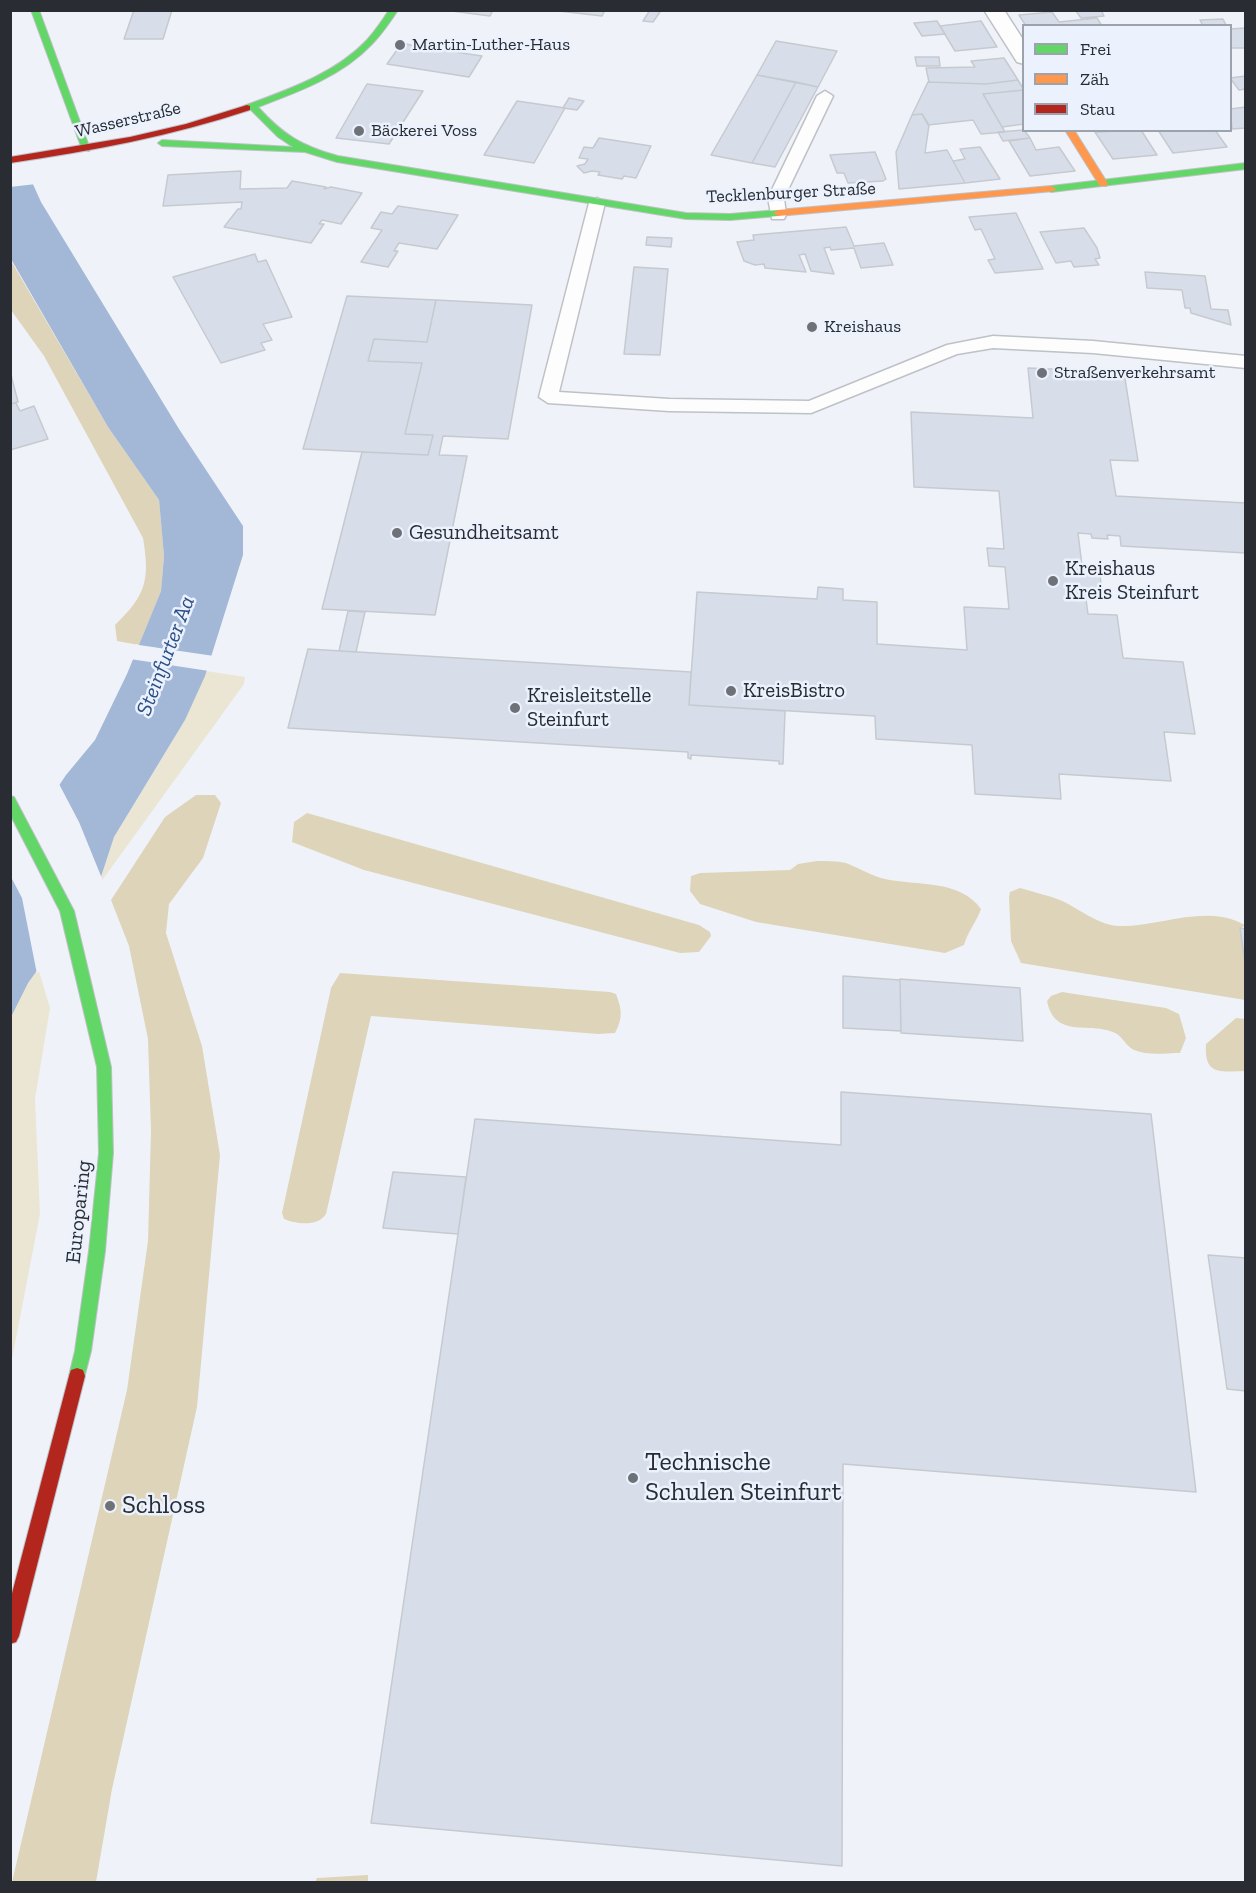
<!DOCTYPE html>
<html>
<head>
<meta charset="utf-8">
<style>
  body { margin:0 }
  #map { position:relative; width:1256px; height:1893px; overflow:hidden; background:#eff3f9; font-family:"Zilla Slab",serif }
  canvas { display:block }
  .frame { position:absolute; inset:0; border:12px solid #292c32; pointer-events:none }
  .legend { position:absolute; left:1022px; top:24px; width:210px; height:108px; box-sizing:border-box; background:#ebf2fd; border:2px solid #9da3ac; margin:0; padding:8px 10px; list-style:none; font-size:18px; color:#292c32 }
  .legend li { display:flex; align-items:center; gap:12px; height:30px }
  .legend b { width:30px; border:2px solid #9da3ac }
</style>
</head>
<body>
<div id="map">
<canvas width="1256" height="1893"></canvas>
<div class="frame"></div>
<ul class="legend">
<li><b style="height:8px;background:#63d668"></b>Frei</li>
<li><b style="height:8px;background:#ff974d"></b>Zäh</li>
<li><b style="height:8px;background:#b3261e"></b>Stau</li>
</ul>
</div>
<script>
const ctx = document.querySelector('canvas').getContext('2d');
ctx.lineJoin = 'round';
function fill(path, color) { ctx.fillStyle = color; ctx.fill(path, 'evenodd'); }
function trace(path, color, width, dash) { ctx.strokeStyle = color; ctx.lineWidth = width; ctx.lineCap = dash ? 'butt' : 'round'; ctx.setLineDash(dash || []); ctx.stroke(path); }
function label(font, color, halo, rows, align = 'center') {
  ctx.font = font + ' "Zilla Slab",serif'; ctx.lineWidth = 5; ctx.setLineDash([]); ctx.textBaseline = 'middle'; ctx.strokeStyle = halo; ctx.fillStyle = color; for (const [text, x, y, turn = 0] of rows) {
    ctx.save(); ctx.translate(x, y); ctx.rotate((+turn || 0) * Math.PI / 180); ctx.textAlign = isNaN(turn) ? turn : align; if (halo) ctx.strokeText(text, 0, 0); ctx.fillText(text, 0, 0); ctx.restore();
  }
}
const green = new Path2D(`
  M 206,671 L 245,677 L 244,684 L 98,886 L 114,837 L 185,720 Z
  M 11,878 L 50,1008 L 35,1099 L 40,1214 L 11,1364 Z`);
const forest = new Path2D(`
  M 10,259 L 108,427 L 159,500 L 164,556 L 161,591 L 139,645 L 117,641 L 115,625 C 146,595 150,580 143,538 L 44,356 L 11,310 Z
  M 196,795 L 215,795 L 221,803 L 203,858 L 169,904 L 166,933 L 202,1046 L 220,1155 L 197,1407 L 112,1789 L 96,1882 L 12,1882 L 127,1390 L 148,1241 L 151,1131 L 148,1039 L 129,946 L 111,900 L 165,817 Z
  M 307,813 L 699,925 L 710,932 L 711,936 L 699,952 L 680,953 L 364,870 L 292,842 L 294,822 Z
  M 817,861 C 826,861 837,861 846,863 C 859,868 872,876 885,879 C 917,886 960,879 981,909 C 976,923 968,931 964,945 L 945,953 L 756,922 L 700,904 L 690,891 L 691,876 L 700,873 L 790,870 L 798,864 Z
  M 1020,888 C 1033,892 1047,895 1060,900 C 1078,908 1098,925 1119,926 C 1160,927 1206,903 1245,925 L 1240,929 L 1245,963 L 1245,1000 L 1021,963 L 1011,941 L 1009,897 L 1010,892 Z
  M 340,973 L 610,992 L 616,994 C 622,1010 623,1018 615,1033 L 598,1034 L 371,1016 L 326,1214 C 318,1227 296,1224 284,1219 L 282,1213 L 331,988 Z
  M 1062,992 L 1166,1008 L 1179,1014 L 1186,1038 L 1180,1053 C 1165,1053 1148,1056 1134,1050 C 1127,1047 1123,1038 1117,1034 C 1093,1020 1055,1041 1047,1001 L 1051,996 Z
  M 1236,1018 L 1245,1019 L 1245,1071 C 1219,1072 1204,1075 1206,1044 Z
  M 368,1875 L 368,1882 L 315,1882 L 317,1878 Z`);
const water = new Path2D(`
  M 10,133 L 41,202 L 179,429 L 243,526 L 243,555 L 205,676 L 185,720 L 114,837 L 98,886 L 28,983 L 11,1017 L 11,857 L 66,775 L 95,740 L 127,674 L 161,591 L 164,556 L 159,500 L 108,427 L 11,259 Z`);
const pier = new Path2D(`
  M 11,137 L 19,144 L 36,184 L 10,187 Z
  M 136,644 L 139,645 L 214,656 L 209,671 L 130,659 Z
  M 58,782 L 79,822 L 103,881 L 37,974 L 22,898 L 11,877 L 10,852 Z`);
const building = new Path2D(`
  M 134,10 L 172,10 L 163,39 L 124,39 Z
  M 444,10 L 493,10 L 490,16 Z
  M 550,10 L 605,10 L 602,16 Z
  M 650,10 L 660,12 L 653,22 L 643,21 Z
  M 1101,10 L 1104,16 L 1081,18 L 1076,11 Z
  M 1052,12 L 1059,22 L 1097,18 L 1102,26 L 1026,26 L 1019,15 Z
  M 1223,19 L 1226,25 L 1203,26 L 1200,20 Z
  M 937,21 L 945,34 L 922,36 L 914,23 Z
  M 981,21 L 997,47 L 955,51 L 940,26 Z
  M 1246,28 L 1246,48 L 1230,48 L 1230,29 Z
  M 776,41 L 837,51 L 818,87 L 757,75 Z
  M 402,43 L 415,46 L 482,56 L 469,77 L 387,64 Z
  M 915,57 L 939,57 L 940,66 L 917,66 Z
  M 1004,58 L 1018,80 L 986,84 L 929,82 L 926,68 L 975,67 L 971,61 Z
  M 757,75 L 796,82 L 752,163 L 711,155 Z
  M 1246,76 L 1246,89 L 1239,90 L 1230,78 Z
  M 1018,80 L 1024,90 L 983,94 L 1005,132 L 981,134 L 973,120 L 928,125 L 922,114 L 912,115 L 928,82 L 986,84 Z
  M 796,82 L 818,87 L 775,167 L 752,163 Z
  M 367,84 L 423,91 L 389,144 L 336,138 Z
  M 1024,90 L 1024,124 L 1002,127 L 983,94 Z
  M 569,98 L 584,101 L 577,110 L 563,108 Z
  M 517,101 L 565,108 L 534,163 L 484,155 Z
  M 1246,107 L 1246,128 L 1232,129 L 1230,109 Z
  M 922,114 L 929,125 L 925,153 L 947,150 L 965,183 L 899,189 L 896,152 L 912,115 Z
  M 1024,130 L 1030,138 L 1003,141 L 998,132 Z
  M 1141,130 L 1157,155 L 1113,159 L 1095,132 Z
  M 1158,130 L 1215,130 L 1227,147 L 1173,153 Z
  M 599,138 L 651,146 L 636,178 L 624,176 L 622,179 L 598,175 L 600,172 L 592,171 L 584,173 L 577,166 L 585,164 L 588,159 L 579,158 L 584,147 L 593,148 Z
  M 1030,138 L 1036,150 L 1059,147 L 1075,171 L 1030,176 L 1009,141 Z
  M 980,147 L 1000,179 L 965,183 L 953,161 L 965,159 L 960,149 Z
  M 875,152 L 886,179 L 883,181 L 848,183 L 844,173 L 837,173 L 830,155 Z
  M 241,171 L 240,189 L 287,188 L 292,181 L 326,187 L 324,189 L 331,187 L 362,193 L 341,224 L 322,220 L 319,224 L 324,224 L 311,243 L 224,227 L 238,209 L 241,209 L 242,202 L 163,206 L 168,175 Z
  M 398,206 L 458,215 L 437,249 L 399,243 L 394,251 L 398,251 L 388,267 L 361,262 L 382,230 L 371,228 L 381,212 L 392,214 Z
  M 1016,213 L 1043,269 L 995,273 L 988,260 L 995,259 L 981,229 L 975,230 L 969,217 Z
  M 846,227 L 854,246 L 884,243 L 893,265 L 861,268 L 854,248 L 831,250 L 830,247 L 824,248 L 834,274 L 811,271 L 805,254 L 799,255 L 806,272 L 765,268 L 764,264 L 755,265 L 744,261 L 737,242 L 754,240 L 753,235 Z
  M 1084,228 L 1097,248 L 1100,258 L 1095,259 L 1099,265 L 1074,267 L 1071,261 L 1056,263 L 1040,232 Z
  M 647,237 L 672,238 L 671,247 L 646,245 Z
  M 255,254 L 258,262 L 266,260 L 292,317 L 263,324 L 272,340 L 261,343 L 265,350 L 221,363 L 173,277 Z
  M 634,267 L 668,269 L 660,355 L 624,354 Z
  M 1145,272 L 1205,276 L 1211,309 L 1228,310 L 1231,325 L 1191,313 L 1190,308 L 1185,308 L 1182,290 L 1147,288 Z
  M 347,296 L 436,300 L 427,342 L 374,339 L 368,361 L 422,363 L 405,434 L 433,435 L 428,455 L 303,449 Z
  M 436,300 L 532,305 L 508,439 L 443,436 L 439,455 L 467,456 L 435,615 L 322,609 L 362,452 L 428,455 L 433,435 L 405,434 L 422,363 L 368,361 L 374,339 L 427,342 Z
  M 1028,368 L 1124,372 L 1138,461 L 1110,460 L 1116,496 L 1246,503 L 1246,553 L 1121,546 L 1120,536 L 1107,535 L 1108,539 L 1092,538 L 1091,534 L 1078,533 L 1083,574 L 1100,575 L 1102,593 L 1085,592 L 1088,614 L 1117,615 L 1123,658 L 1183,662 L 1195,734 L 1164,732 L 1171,781 L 1059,774 L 1061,799 L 975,794 L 972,745 L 876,739 L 875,716 L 689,705 L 697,592 L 817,599 L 818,587 L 843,589 L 843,600 L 877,602 L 877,644 L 967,650 L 964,607 L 1009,609 L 1005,567 L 989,566 L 987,548 L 1004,549 L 999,491 L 914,487 L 911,412 L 1033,418 Z
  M 10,371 L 18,402 L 10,404 Z
  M 16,403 L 20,411 L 34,406 L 48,439 L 10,450 L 10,404 Z
  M 348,611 L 365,612 L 356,652 L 339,651 Z
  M 308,649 L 691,672 L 689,705 L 785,711 L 783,764 L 779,764 L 779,761 L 691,755 L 691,759 L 688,758 L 688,752 L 288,728 Z
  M 1240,928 L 1246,929 L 1246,963 L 1245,963 Z
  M 843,976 L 900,980 L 901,1031 L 843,1028 Z
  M 900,979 L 1020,988 L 1023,1041 L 901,1033 Z
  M 841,1092 L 1151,1114 L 1196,1492 L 843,1464 L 842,1866 L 371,1823 L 475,1119 L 841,1145 Z
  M 393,1172 L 466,1177 L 458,1234 L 383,1228 Z
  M 1208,1255 L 1246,1258 L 1246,1391 L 1227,1389 Z`);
const lane = new Path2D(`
  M 825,91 L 833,96 L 784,198 L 786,215 L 784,219 L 772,219 L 768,198 L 817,96 Z
  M 597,198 L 605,203 L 559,392 L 669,399 L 809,401 L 947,345 L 993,336 L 1093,341 L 1246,356 L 1246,368 L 1093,353 L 993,348 L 957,354 L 811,413 L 669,411 L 548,403 L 539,397 L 589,203 Z`);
const street = new Path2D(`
  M 984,10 L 1004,10 L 1024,41 L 1024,64 L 1017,62 Z`);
const fast = new Path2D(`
  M 31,10 L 39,10 L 90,149 L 89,151 L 82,149 Z
  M 389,10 L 398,10 C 390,22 382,34 372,44 C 342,76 298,92 258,107 C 283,135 302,146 338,156 L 686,213 L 730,214 L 778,210 L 783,213 L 778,216 L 730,220 L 686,219 L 337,162 L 305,152 L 162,146 L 158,143 L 162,140 L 293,147 L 278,137 L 251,110 L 244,110 L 244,106 C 287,90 335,74 367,40 C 375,31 382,21 389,10 Z
  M 1246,163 L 1246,169 L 1051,192 L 1046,189 L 1051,186 Z
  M 10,796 L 14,797 L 74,911 L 111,1067 L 113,1153 L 105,1251 L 91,1351 L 83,1382 L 77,1384 L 71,1382 L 69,1376 L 75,1351 L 89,1251 L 99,1153 L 97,1067 L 60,911 L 10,814 Z`);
const slow = new Path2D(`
  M 1065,130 L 1074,130 L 1108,184 L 1106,186 L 1100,186 Z
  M 1051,186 L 1056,189 L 1054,191 L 778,216 L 773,213 L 778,210 Z`);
const jam = new Path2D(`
  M 247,105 L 250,106 L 250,110 C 172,136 92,151 10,163 L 10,157 L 130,137 L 186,124 Z
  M 77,1368 L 83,1370 L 85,1376 L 19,1636 L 16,1642 L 10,1644 L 10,1601 L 69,1376 L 71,1370 Z`);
const markers = [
  [400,45,6,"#6e7278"],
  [359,131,6,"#6e7278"],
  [812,327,6,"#6e7278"],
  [1042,373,6,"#6e7278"],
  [397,533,6,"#6e7278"],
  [1053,581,6,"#6e7278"],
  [731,691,6,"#6e7278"],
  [515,708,6,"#6e7278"],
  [633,1478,6,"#6e7278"],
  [110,1506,6,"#6e7278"]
];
const farPoinames = [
  ["Martin-Luther-Haus",412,45],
  ["Bäckerei Voss",371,131],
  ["Kreishaus",824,327],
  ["Straßenverkehrsamt",1054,373]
];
const farStreetnames = [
  ["Wasserstraße",128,120,-13],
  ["Tecklenburger Straße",791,193,-3]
];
const poiNames = [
  ["Gesundheitsamt",409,533],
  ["Kreishaus",1065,569],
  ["Kreis Steinfurt",1065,593],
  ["KreisBistro",743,691],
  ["Kreisleitstelle",527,696],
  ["Steinfurt",527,720]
];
const streetNames = [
  ["Europaring",79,1212,-84]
];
const waterNames = [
  ["Steinfurter Aa",166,656,-69]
];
const nearPoinames = [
  ["Technische",645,1463],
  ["Schulen Steinfurt",645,1493],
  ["Schloss",122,1506]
];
fill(green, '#ebe5d3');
fill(forest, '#ddd4ba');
fill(water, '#a3b7d7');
fill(pier, '#eff3f9');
fill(building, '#d7deea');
trace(building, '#c6cacf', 1.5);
trace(lane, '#bec1c6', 3);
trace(street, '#bec1c6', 3);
trace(fast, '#bec1c6', 2);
trace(slow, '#bec1c6', 2);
trace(jam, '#bec1c6', 2);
fill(lane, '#fdfdfe');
fill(street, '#fdfdfe');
fill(fast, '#63d668');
fill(slow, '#ff974d');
fill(jam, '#b3261e');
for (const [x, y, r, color] of markers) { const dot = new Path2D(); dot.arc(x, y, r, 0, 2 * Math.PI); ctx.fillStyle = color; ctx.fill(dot); trace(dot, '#ebf2fd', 2); }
label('18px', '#292c32', '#ebf2fd', farPoinames, 'left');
label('18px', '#292c32', '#ebf2fd', farStreetnames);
label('21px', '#292c32', '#ebf2fd', poiNames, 'left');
label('21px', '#292c32', '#ebf2fd', streetNames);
label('italic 22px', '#2d4f87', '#ebf2fd', waterNames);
label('26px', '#292c32', '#ebf2fd', nearPoinames, 'left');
</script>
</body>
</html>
